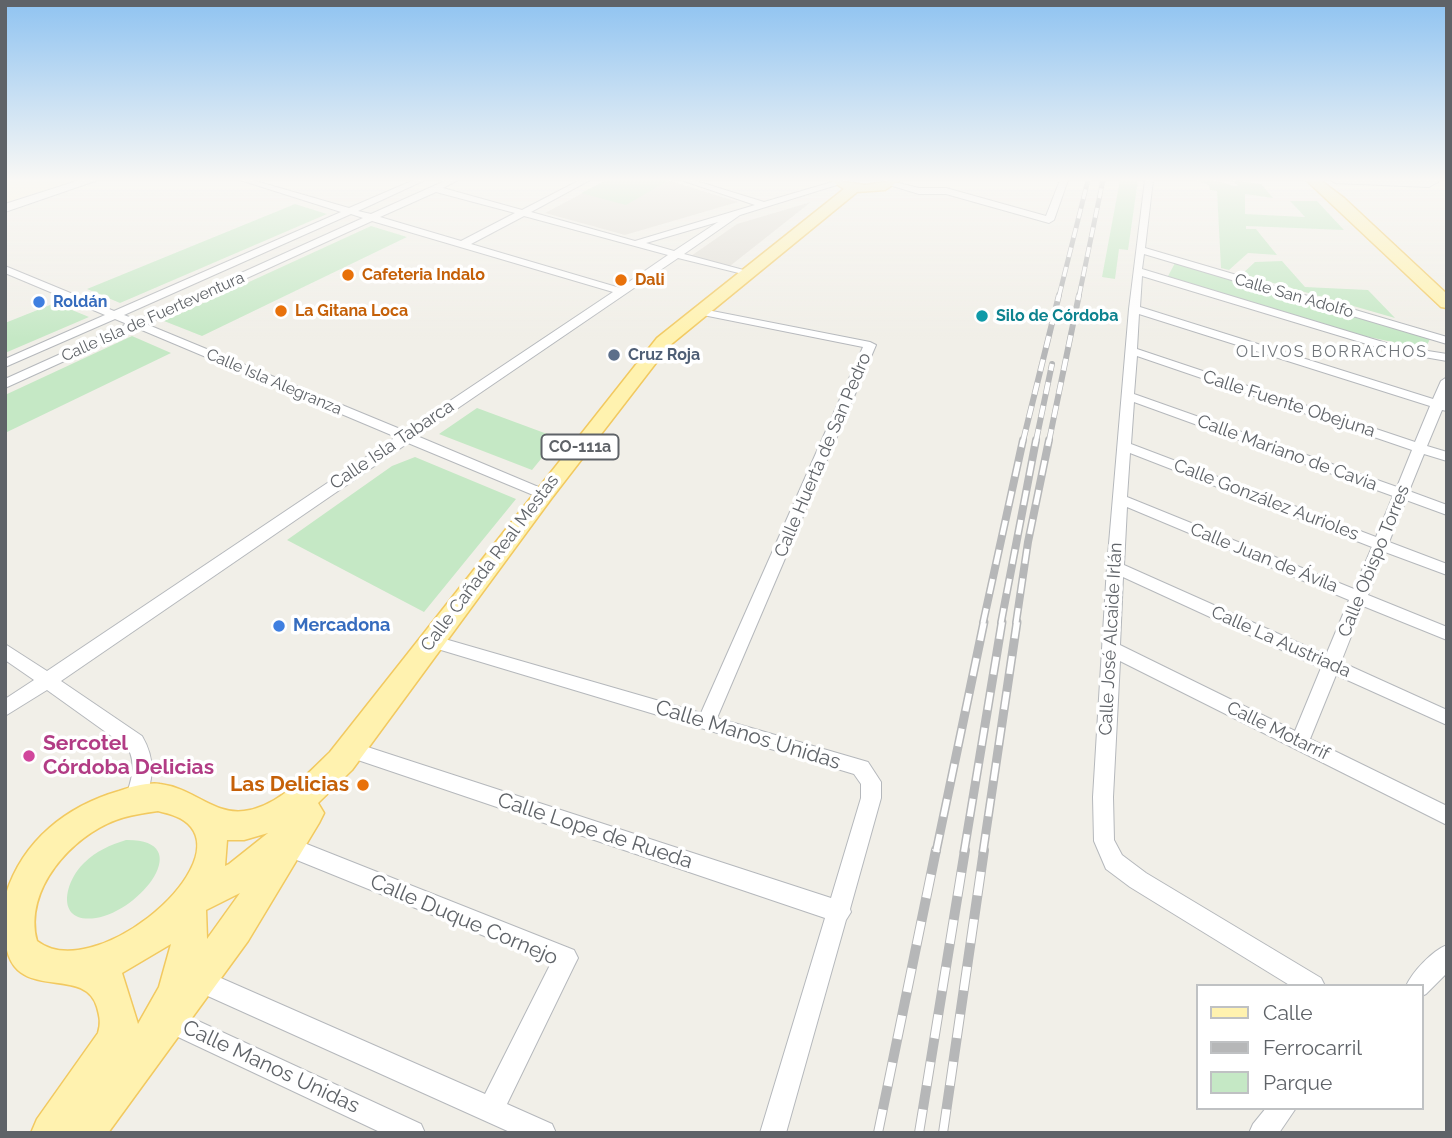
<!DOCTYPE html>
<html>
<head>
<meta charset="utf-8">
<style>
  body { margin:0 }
  #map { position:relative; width:1452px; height:1138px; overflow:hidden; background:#f1efe8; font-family:Raleway,sans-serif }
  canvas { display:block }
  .frame { position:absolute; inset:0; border:7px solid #5f6368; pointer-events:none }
  .legend { position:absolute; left:1196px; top:984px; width:228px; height:126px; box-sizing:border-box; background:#fff; border:2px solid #bfc1c3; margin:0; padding:9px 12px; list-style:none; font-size:21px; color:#5f6368 }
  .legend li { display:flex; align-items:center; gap:14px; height:35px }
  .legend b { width:35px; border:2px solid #bfc1c3 }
</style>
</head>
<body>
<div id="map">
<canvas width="1452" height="1138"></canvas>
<div class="frame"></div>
<ul class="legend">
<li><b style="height:9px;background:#fff2af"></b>Calle</li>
<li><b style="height:9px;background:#b6b7b8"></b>Ferrocarril</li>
<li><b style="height:19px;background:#c5e8c5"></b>Parque</li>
</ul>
</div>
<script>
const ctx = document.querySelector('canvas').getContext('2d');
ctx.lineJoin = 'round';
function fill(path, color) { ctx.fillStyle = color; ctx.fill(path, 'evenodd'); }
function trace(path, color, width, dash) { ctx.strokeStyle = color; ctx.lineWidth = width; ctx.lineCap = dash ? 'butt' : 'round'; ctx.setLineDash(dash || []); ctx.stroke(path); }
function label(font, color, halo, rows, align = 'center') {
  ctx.font = font + ' Raleway,sans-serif'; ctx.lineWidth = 7; ctx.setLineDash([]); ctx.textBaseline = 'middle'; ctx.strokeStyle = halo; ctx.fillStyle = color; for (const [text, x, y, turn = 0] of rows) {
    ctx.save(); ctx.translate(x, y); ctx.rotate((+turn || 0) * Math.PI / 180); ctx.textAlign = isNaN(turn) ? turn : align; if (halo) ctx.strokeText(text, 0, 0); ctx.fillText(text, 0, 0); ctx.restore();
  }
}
const commercial = new Path2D(`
  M 5,180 L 77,180 L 5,203 Z`);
const education = new Path2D(`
  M 607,180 L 668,180 L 738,202 L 625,235 L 545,213 Z
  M 811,202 L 730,266 L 691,256 L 737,224 Z`);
const green = new Path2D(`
  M 607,180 L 669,180 L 626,205 L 581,193 Z
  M 1120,180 L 1138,180 L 1128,250 L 1119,249 L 1115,279 L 1102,277 Z
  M 1196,180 L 1213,180 L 1235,186 L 1238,185 L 1230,180 L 1261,184 L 1273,198 L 1245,194 L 1245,214 L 1305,217 L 1290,201 L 1317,201 L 1344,230 L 1246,226 L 1246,229 L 1256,229 L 1277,255 L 1248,253 L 1229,270 L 1221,268 L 1217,191 L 1210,190 L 1209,185 Z
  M 295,204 L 327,214 L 120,303 L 87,289 Z
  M 371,226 L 407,237 L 202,336 L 164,321 Z
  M 1282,261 L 1305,287 L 1368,290 L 1395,318 L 1242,274 L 1255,262 Z
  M 1175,263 L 1430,339 L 1425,349 L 1341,331 L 1167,278 Z
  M 55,303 L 89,317 L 5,353 L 5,323 Z
  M 132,336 L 171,353 L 5,433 L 5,395 Z
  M 477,408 L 558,438 L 532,470 L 439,434 Z
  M 415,457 L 516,499 L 424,612 L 287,540 L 392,466 Z
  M 126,840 C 197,839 141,911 96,918 C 55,924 64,882 84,863 C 96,851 110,845 126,840 Z`);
const street = new Path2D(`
  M 240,180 L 252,180 L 349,208 L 414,180 L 425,180 L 358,211 L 371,214 L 447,180 L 458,180 L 443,188 L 522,210 L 580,180 L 590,180 L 531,212 L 635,241 L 755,205 L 681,180 L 693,180 L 764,202 L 839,180 L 843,183 L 740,215 L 684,254 L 751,272 L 751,276 L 678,258 L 417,436 L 548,491 L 550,494 L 548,497 L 538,497 L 408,443 L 61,681 L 142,736 C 156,760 154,781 142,805 L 135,808 L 128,805 L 125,799 C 131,782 137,765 128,748 L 47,690 L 5,716 L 5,699 L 34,680 L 5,660 L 5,644 L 47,671 L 396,437 L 137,328 L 5,388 L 5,379 L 127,324 L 115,319 L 5,367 L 5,359 L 105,315 L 5,273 L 5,266 L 114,311 L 341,212 ZM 436,192 L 515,213 L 461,241 L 380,217 ZM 351,214 L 363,218 L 137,320 L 124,315 ZM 524,216 L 668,255 L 620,288 L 471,244 ZM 372,221 L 613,292 L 405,431 L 146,324 ZM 718,222 L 674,251 L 646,243 Z
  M 1060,180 L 1068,180 L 1054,220 L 1049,223 L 946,194 L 919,194 L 886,184 L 890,181 L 919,188 L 946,188 L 1046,216 Z
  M 1145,180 L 1153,180 L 1145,248 L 1447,337 L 1447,344 L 1144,254 L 1142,269 L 1396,346 L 1447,354 L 1447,361 L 1390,351 L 1142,276 L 1140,307 L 1433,399 L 1441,381 L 1447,377 L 1445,402 L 1447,411 L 1442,410 L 1427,446 L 1447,452 L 1447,461 L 1424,454 L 1409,491 L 1447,505 L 1447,515 L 1406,500 L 1389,542 L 1447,564 L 1447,575 L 1385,552 L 1368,595 L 1447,627 L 1447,640 L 1363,606 L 1341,662 L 1447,710 L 1447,725 L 1336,675 L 1310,739 L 1447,806 L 1447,825 L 1120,661 L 1113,797 L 1114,840 L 1122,855 L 1146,873 L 1321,978 L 1325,986 L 1291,986 L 1130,887 L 1106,869 L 1094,841 L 1093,797 L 1107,567 L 1129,309 ZM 1139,314 L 1430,406 L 1415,442 L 1137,349 ZM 1137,356 L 1412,450 L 1397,487 L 1134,394 ZM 1134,402 L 1393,496 L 1376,537 L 1131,444 ZM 1130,453 L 1372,547 L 1354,589 L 1127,497 ZM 1127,507 L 1349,600 L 1326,655 L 1124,565 ZM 1123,577 L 1321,668 L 1295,731 L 1120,645 Z
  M 1331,180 L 1437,180 L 1438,182 L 1429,187 L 1335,183 Z
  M 702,309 L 870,342 L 876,345 L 717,718 L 868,762 L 881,782 L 881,798 L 850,909 L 851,912 L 846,920 L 786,1133 L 760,1133 L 825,918 L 349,757 L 342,755 L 339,749 L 342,743 L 349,741 L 831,898 L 861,798 L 861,784 L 854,774 L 431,647 L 425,646 L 422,641 L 425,636 L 431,635 L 701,713 L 863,347 L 698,314 L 698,310 Z
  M 289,837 L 574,950 L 578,958 L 574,966 L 507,1104 L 552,1124 L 556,1133 L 512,1133 L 190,988 L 186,980 L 190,972 L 198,968 L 485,1094 L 551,963 L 282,854 L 279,847 L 282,840 Z
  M 1447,945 L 1447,973 L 1426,994 L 1422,996 L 1422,986 L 1406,986 C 1413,971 1432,951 1447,945 Z
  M 168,1007 L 421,1124 L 425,1133 L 382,1133 L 159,1028 L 156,1019 L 159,1010 Z
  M 1266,1108 L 1296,1108 L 1279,1133 L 1249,1133 L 1253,1124 Z`);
const secondary = new Path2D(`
  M 80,180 L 98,180 L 5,212 L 5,204 Z`);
const primary = new Path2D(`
  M 830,180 L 865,185 L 900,180 L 885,190 L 857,192 L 669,346 L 551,499 L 352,770 L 318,803 L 324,813 L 319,823 L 248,941 L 108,1133 L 31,1133 L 37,1119 L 98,1033 C 101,1023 100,1018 97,1007 C 84,961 5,1010 5,931 C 5,919 3,905 6,894 C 23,840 67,806 119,791 C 131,787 147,782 160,784 C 193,788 214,815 244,811 C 278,807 307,774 330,752 L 657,338 L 844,189 ZM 158,811 C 170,814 183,817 191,827 C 228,873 92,984 37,941 C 23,890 72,836 116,820 C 129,815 144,813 158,811 ZM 268,833 L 229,864 L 225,866 L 227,840 L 244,840 ZM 240,893 L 207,939 L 206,910 ZM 171,944 L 159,987 L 138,1024 L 122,973 Z
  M 1306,180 L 1320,180 L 1344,198 L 1447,294 L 1447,308 L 1441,307 Z`);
const railFar4 = new Path2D(`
  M 1059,296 L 1088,180
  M 1079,296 L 1103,180`);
const railFar3 = new Path2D(`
  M 1023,441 L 1059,295
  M 1036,441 L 1052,364
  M 1049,441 L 1079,295`);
const railFar2 = new Path2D(`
  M 983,623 L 1023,440
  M 1001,623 L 1036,440
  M 1016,623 L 1028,542 L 1049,440`);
const railFar1 = new Path2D(`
  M 936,852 L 984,622
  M 964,852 L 1002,622
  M 983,852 L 1017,622`);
const rail = new Path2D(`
  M 878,1133 L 936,850
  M 919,1133 L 965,850
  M 943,1133 L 984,850`);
const markers = [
  [348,275,7,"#e8710a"],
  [621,280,7,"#e8710a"],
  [39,302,7,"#3f7fe0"],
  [281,311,7,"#e8710a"],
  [982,316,7,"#0f9aa8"],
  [614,355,7,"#5c6f8a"],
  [279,626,7,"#3f7fe0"],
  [29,756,7,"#d1479c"],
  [363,785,7,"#e8710a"]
];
const farFoodnames = [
  ["Cafeteria Indalo",362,275],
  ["Dali",635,280],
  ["La Gitana Loca",295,311]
];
const farStreetnames = [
  ["Calle San Adolfo",1294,296,16],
  ["Calle Isla de Fuerteventura",153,317,-24],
  ["Calle Isla Alegranza",274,382,23]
];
const farShopnames = [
  ["Roldán",53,302]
];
const farCulturenames = [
  ["Silo de Córdoba",996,316]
];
const farNeighbourhoodnames = [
  ["OLIVOS BORRACHOS",1332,352]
];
const farServicenames = [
  ["Cruz Roja",628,355]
];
const shields = [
  [580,447,77]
];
const shieldNames = [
  ["CO-111a",580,447]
];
const streetNames = [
  ["Calle Fuente Obejuna",1289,404,18],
  ["Calle Isla Tabarca",392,445,-34],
  ["Calle Mariano de Cavia",1287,453,20],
  ["Calle Huerta de San Pedro",823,455,-67],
  ["Calle González Aurioles",1266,500,21],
  ["Calle Juan de Ávila",1264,558,22],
  ["Calle Obispo Torres",1374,561,-68],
  ["Calle Cañada Real Mestas",490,563,-53],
  ["Calle José Alcaide Irlán",1111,639,-87],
  ["Calle La Austriada",1281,642,24],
  ["Calle Motarrif",1278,731,26]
];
const shopNames = [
  ["Mercadona",293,626]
];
const nearStreetnames = [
  ["Calle Manos Unidas",748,735,17],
  ["Calle Lope de Rueda",595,831,18],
  ["Calle Duque Cornejo",464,920,23],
  ["Calle Manos Unidas",271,1067,25]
];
const nearHotelnames = [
  ["Sercotel",43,744],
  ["Córdoba Delicias",43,768]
];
const nearFoodnames = [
  ["Las Delicias",349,785]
];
fill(commercial, '#fef7e0');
fill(education, '#e1ded6');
fill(green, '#c5e8c5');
trace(street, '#b5b8bc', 2);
trace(secondary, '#b6babf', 2);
trace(primary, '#f2c960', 3);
fill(street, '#fff');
fill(secondary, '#fff');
fill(primary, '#fff2af');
trace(railFar4, '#b6b7b8', 5);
trace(railFar3, '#b6b7b8', 6);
trace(railFar2, '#b6b7b8', 8);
trace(railFar1, '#b6b7b8', 9);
trace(rail, '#b6b7b8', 10);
trace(railFar4, '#fff', 3.5, [10]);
trace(railFar3, '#fff', 4.5, [12]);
trace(railFar2, '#fff', 5, [15]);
trace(railFar1, '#fff', 6, [18]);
trace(rail, '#fff', 8, [24]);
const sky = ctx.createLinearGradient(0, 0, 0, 339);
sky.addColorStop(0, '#8fc3f1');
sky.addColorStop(0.53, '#f9f8f5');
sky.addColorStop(1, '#f9f8f500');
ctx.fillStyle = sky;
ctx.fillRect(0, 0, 1452, 339);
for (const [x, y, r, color] of markers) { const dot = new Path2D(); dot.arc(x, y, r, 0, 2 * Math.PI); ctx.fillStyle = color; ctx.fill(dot); trace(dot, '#fff', 2.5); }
label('bold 16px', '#c56008', '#fff', farFoodnames, 'left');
label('16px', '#5f6368', '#fff', farStreetnames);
label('bold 16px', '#366cbe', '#fff', farShopnames, 'left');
label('bold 16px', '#0d838f', '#fff', farCulturenames, 'left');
ctx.letterSpacing = '2px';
label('16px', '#70757a', '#fff', farNeighbourhoodnames);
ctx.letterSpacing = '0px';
label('bold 16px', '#4e5e75', '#fff', farServicenames, 'left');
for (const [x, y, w] of shields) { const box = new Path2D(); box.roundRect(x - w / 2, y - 12.5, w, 25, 5); ctx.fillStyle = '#fff'; ctx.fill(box); trace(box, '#5f6368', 2); }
label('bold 16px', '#5f6368', null, shieldNames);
label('18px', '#5f6368', '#fff', streetNames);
label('bold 18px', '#366cbe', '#fff', shopNames, 'left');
label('21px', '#5f6368', '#fff', nearStreetnames);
label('bold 21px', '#b23c85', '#fff', nearHotelnames, 'left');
label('bold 21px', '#c56008', '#fff', nearFoodnames, 'right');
</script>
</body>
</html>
